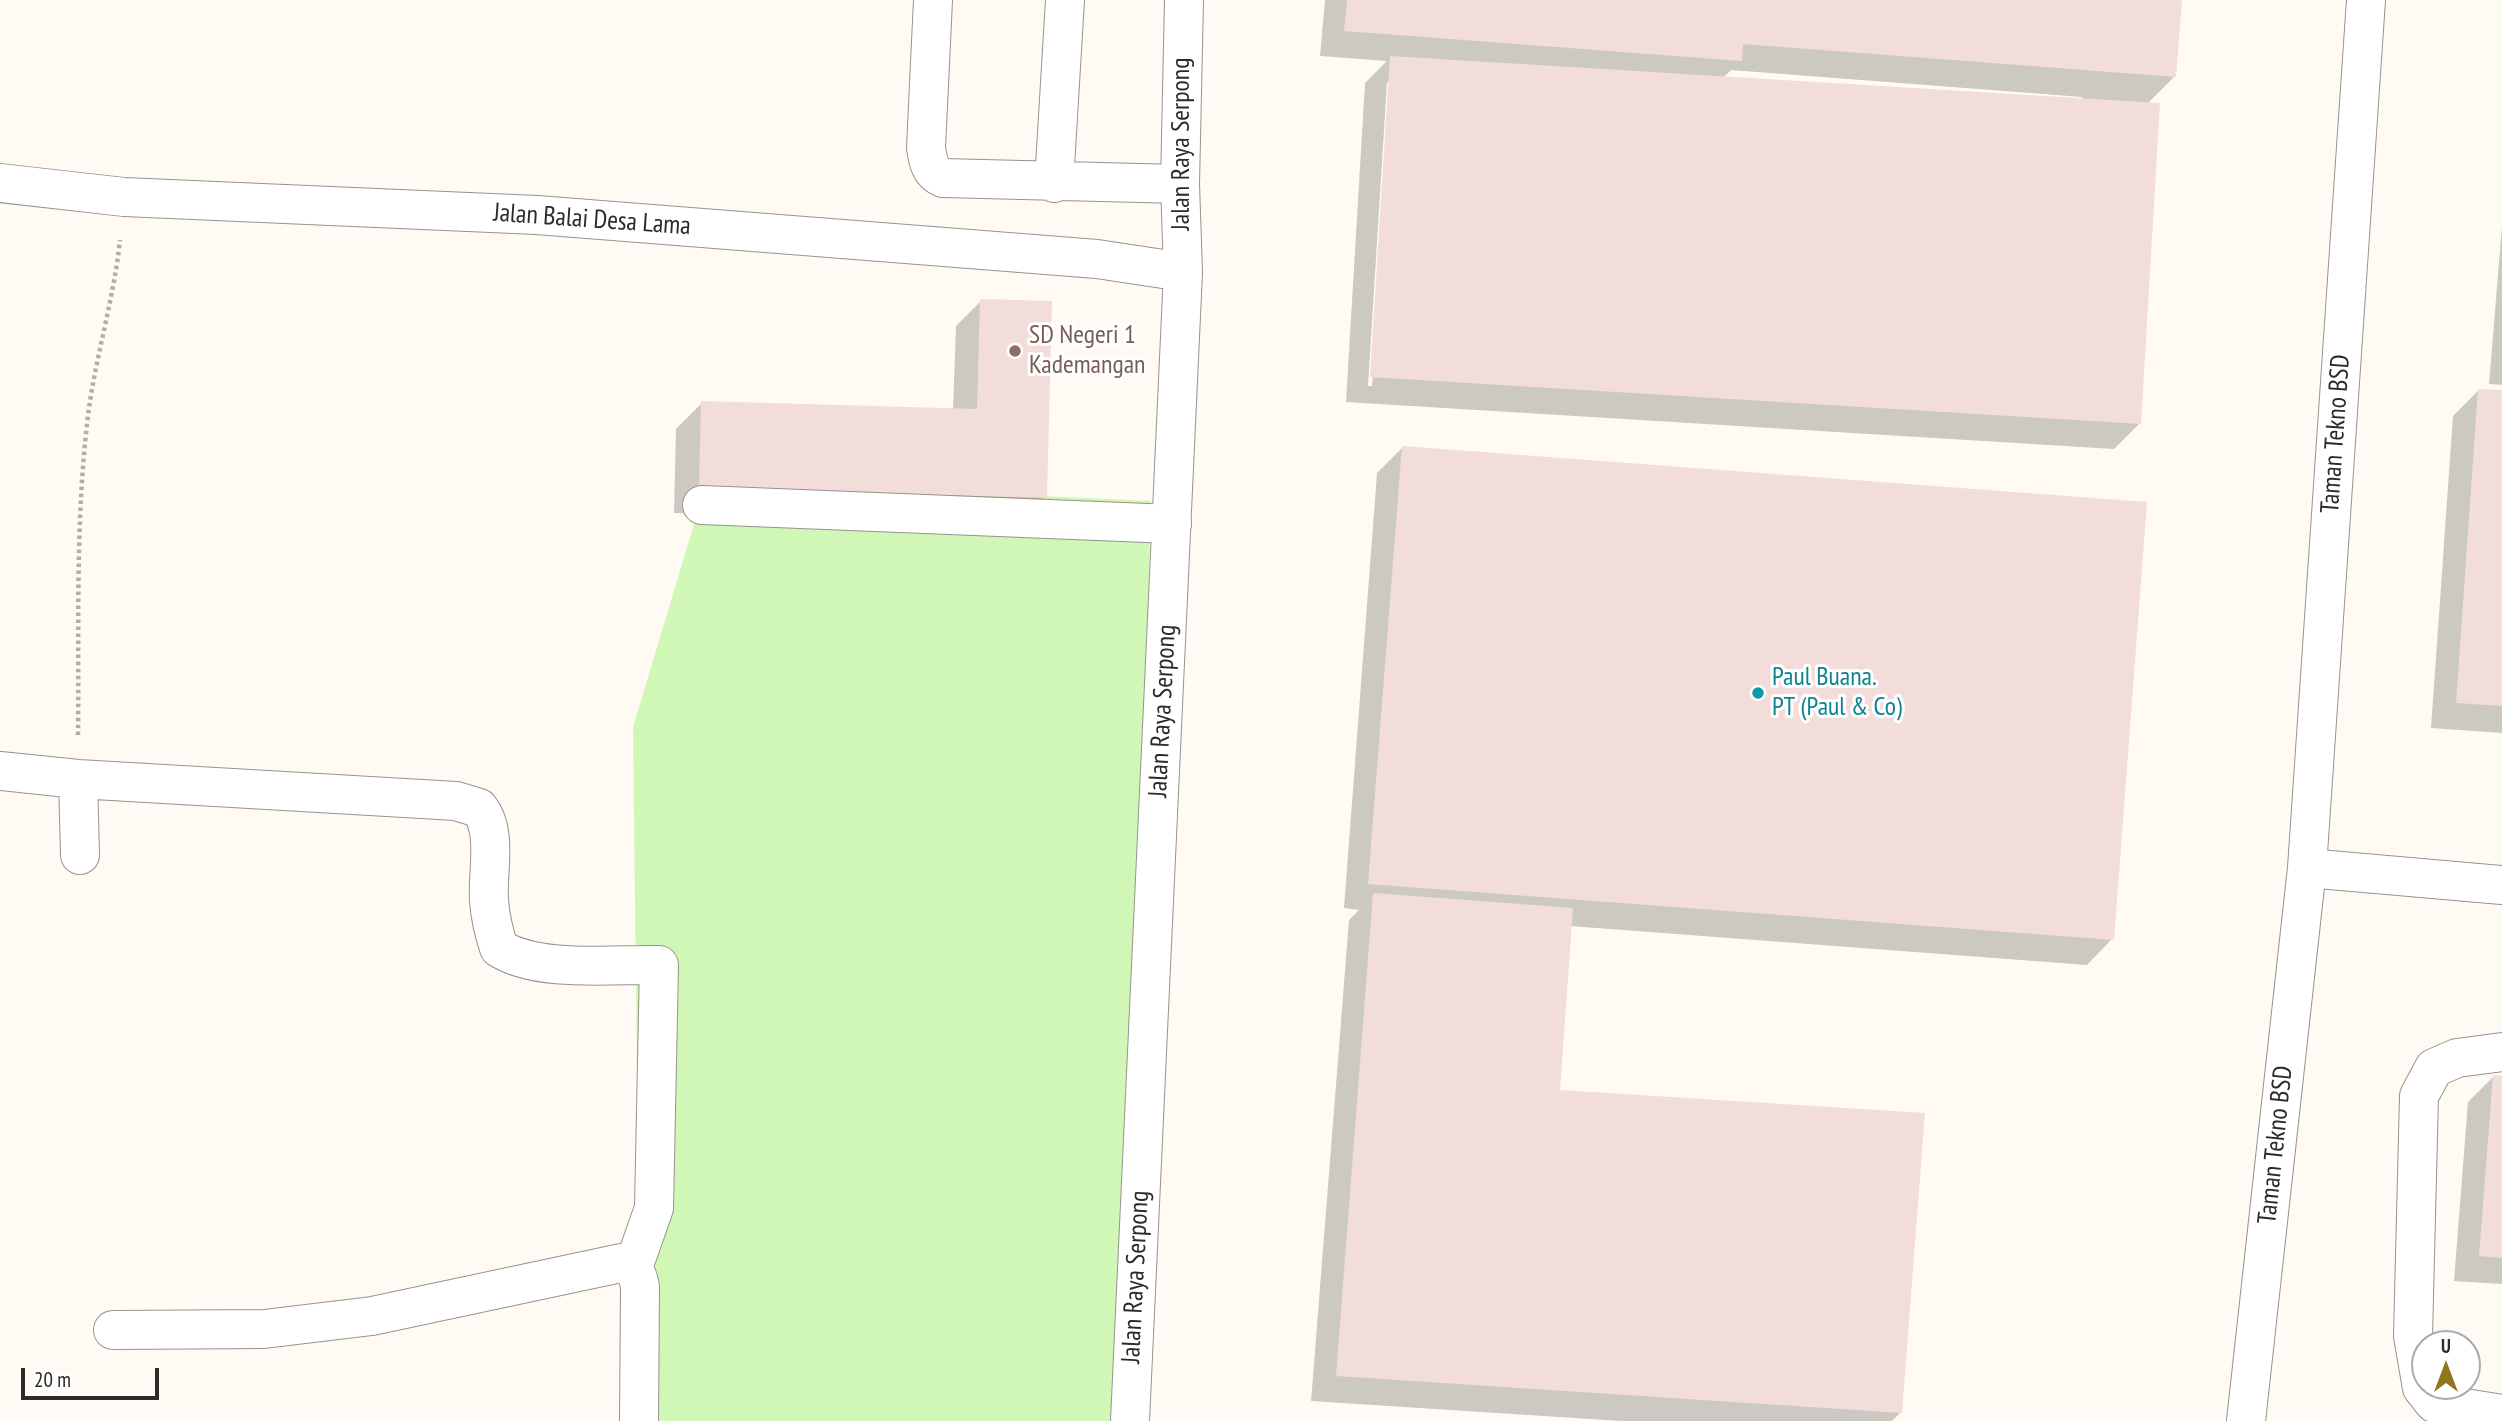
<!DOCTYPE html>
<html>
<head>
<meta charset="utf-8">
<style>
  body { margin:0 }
  #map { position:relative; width:2502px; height:1421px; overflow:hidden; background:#fffaf3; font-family:"PT Sans Narrow",sans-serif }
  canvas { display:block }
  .north { position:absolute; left:2411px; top:1330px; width:70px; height:70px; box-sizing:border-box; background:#fff; border:2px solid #abaaa9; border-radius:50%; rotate:0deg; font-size:19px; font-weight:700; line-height:28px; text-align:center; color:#2d2a27 }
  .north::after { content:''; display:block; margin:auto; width:24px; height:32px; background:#90761b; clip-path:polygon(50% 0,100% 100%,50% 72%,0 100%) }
  .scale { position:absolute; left:21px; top:1368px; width:138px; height:32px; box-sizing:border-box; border:4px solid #2d2a27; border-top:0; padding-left:9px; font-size:21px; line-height:24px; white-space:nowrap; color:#2d2a27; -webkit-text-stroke:5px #fff; paint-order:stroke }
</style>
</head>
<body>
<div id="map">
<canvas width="2502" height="1421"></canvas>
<div class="north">U</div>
<div class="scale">20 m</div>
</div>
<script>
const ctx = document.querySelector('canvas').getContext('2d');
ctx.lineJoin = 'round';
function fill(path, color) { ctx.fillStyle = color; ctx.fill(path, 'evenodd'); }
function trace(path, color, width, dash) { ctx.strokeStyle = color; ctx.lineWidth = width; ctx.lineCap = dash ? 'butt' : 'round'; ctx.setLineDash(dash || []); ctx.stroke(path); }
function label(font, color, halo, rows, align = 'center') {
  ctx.font = font + ' "PT Sans Narrow",sans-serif'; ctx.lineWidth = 6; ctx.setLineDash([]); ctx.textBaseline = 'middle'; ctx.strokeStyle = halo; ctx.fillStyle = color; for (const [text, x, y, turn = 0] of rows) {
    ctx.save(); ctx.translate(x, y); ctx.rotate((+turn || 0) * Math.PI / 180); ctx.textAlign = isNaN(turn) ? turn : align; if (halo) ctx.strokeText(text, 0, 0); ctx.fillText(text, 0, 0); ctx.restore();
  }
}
const green = new Path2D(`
  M 707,481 L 1151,501 L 1125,1421 L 641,1421 L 633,727 Z`);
const shadow = new Path2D(`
  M 1325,0 L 2181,0 L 2175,76 L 2147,104 L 2139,424 L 2114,449 L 1346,402 L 1365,83 L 1387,61 L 1320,56 ZM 1731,70 L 2082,97 L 2082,100 L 1723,78 ZM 1387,82 L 1390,82 L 1372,386 L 1368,386 Z
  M 2502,226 L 2502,385 L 2489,384 Z
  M 981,301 L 1045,497 L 1020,522 L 674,513 L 676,429 L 702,403 L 953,410 L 956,326 Z
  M 2479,390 L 2502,392 L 2502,733 L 2431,728 L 2453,416 Z
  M 1402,448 L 2112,939 L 2087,965 L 1570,926 L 1558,1092 L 1901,1412 L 1892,1421 L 1621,1421 L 1311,1401 L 1349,920 L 1359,910 L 1344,908 L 1377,473 Z
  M 2493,1077 L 2502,1078 L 2502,1284 L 2454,1281 L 2468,1102 Z`);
const building = new Path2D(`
  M 1347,0 L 2182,0 L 2176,77 L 1743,44 L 1742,61 L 1344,31 Z
  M 1390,56 L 2160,103 L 2141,424 L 1370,377 Z
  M 980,299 L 1052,301 L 1047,498 L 699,488 L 701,401 L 977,409 Z
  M 2478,389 L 2502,390 L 2502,706 L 2456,703 Z
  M 1402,446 L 2147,502 L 2114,940 L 1368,884 Z
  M 1373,893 L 1573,908 L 1560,1090 L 1925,1113 L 1902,1413 L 1336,1376 Z
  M 2493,1075 L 2502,1076 L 2502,1258 L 2479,1256 Z`);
const path = new Path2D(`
  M 78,735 C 79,629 75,514 89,408 C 97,352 114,297 120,240`);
const minor = new Path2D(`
  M 933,0 L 926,148 C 928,161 930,173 943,178 L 1180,184
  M 0,183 L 124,197 L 537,215 L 1097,259 L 1183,272
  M 1054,183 L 1065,0
  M 702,505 L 1172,524
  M 0,771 L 78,779 L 456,801 L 479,808 C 498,831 487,872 489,900 C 490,916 494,933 499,948 C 537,973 614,964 659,965 L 654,1208 L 633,1268
  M 78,779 L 80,855
  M 2307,868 L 2502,885
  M 2502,1052 L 2457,1058 L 2434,1068 L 2419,1096 L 2413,1336 L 2422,1388 L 2434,1403 L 2502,1414
  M 113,1330 L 264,1329 L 372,1316 L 621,1263 C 634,1267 638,1274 640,1287 L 639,1421
  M 2246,1421 L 2307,868 L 2366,0`);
const major = new Path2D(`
  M 1130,1421 L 1183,272 L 1180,184 L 1184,0`);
const markers = [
  [1015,351,7,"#8d6e63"],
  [1758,693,7,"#0f9aa8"]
];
const streetNames = [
  ["Jalan Raya Serpong",1182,144,-90],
  ["Jalan Balai Desa Lama",592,220,4],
  ["Taman Tekno BSD",2336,434,-86],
  ["Jalan Raya Serpong",1163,711,-87],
  ["Taman Tekno BSD",2276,1145,-84],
  ["Jalan Raya Serpong",1136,1277,-87]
];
const educationNames = [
  ["SD Negeri 1",1029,336],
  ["Kademangan",1029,366]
];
const cultureNames = [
  ["Paul Buana.",1772,678],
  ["PT (Paul & Co)",1772,708]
];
fill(green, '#d0f7b5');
fill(shadow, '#0003');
fill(building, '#f3dddb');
trace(minor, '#98938c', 40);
trace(major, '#98938c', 40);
trace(path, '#b2ada8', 4.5, [3.5, 3.5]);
trace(minor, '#fff', 38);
trace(major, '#fff', 38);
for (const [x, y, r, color] of markers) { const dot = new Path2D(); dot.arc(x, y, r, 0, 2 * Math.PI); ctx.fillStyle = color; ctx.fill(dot); trace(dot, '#fff', 2.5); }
label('26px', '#2d2a27', '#fff', streetNames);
label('26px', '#785e54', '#fff', educationNames, 'left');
label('26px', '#0d838f', '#fff', cultureNames, 'left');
</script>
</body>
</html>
